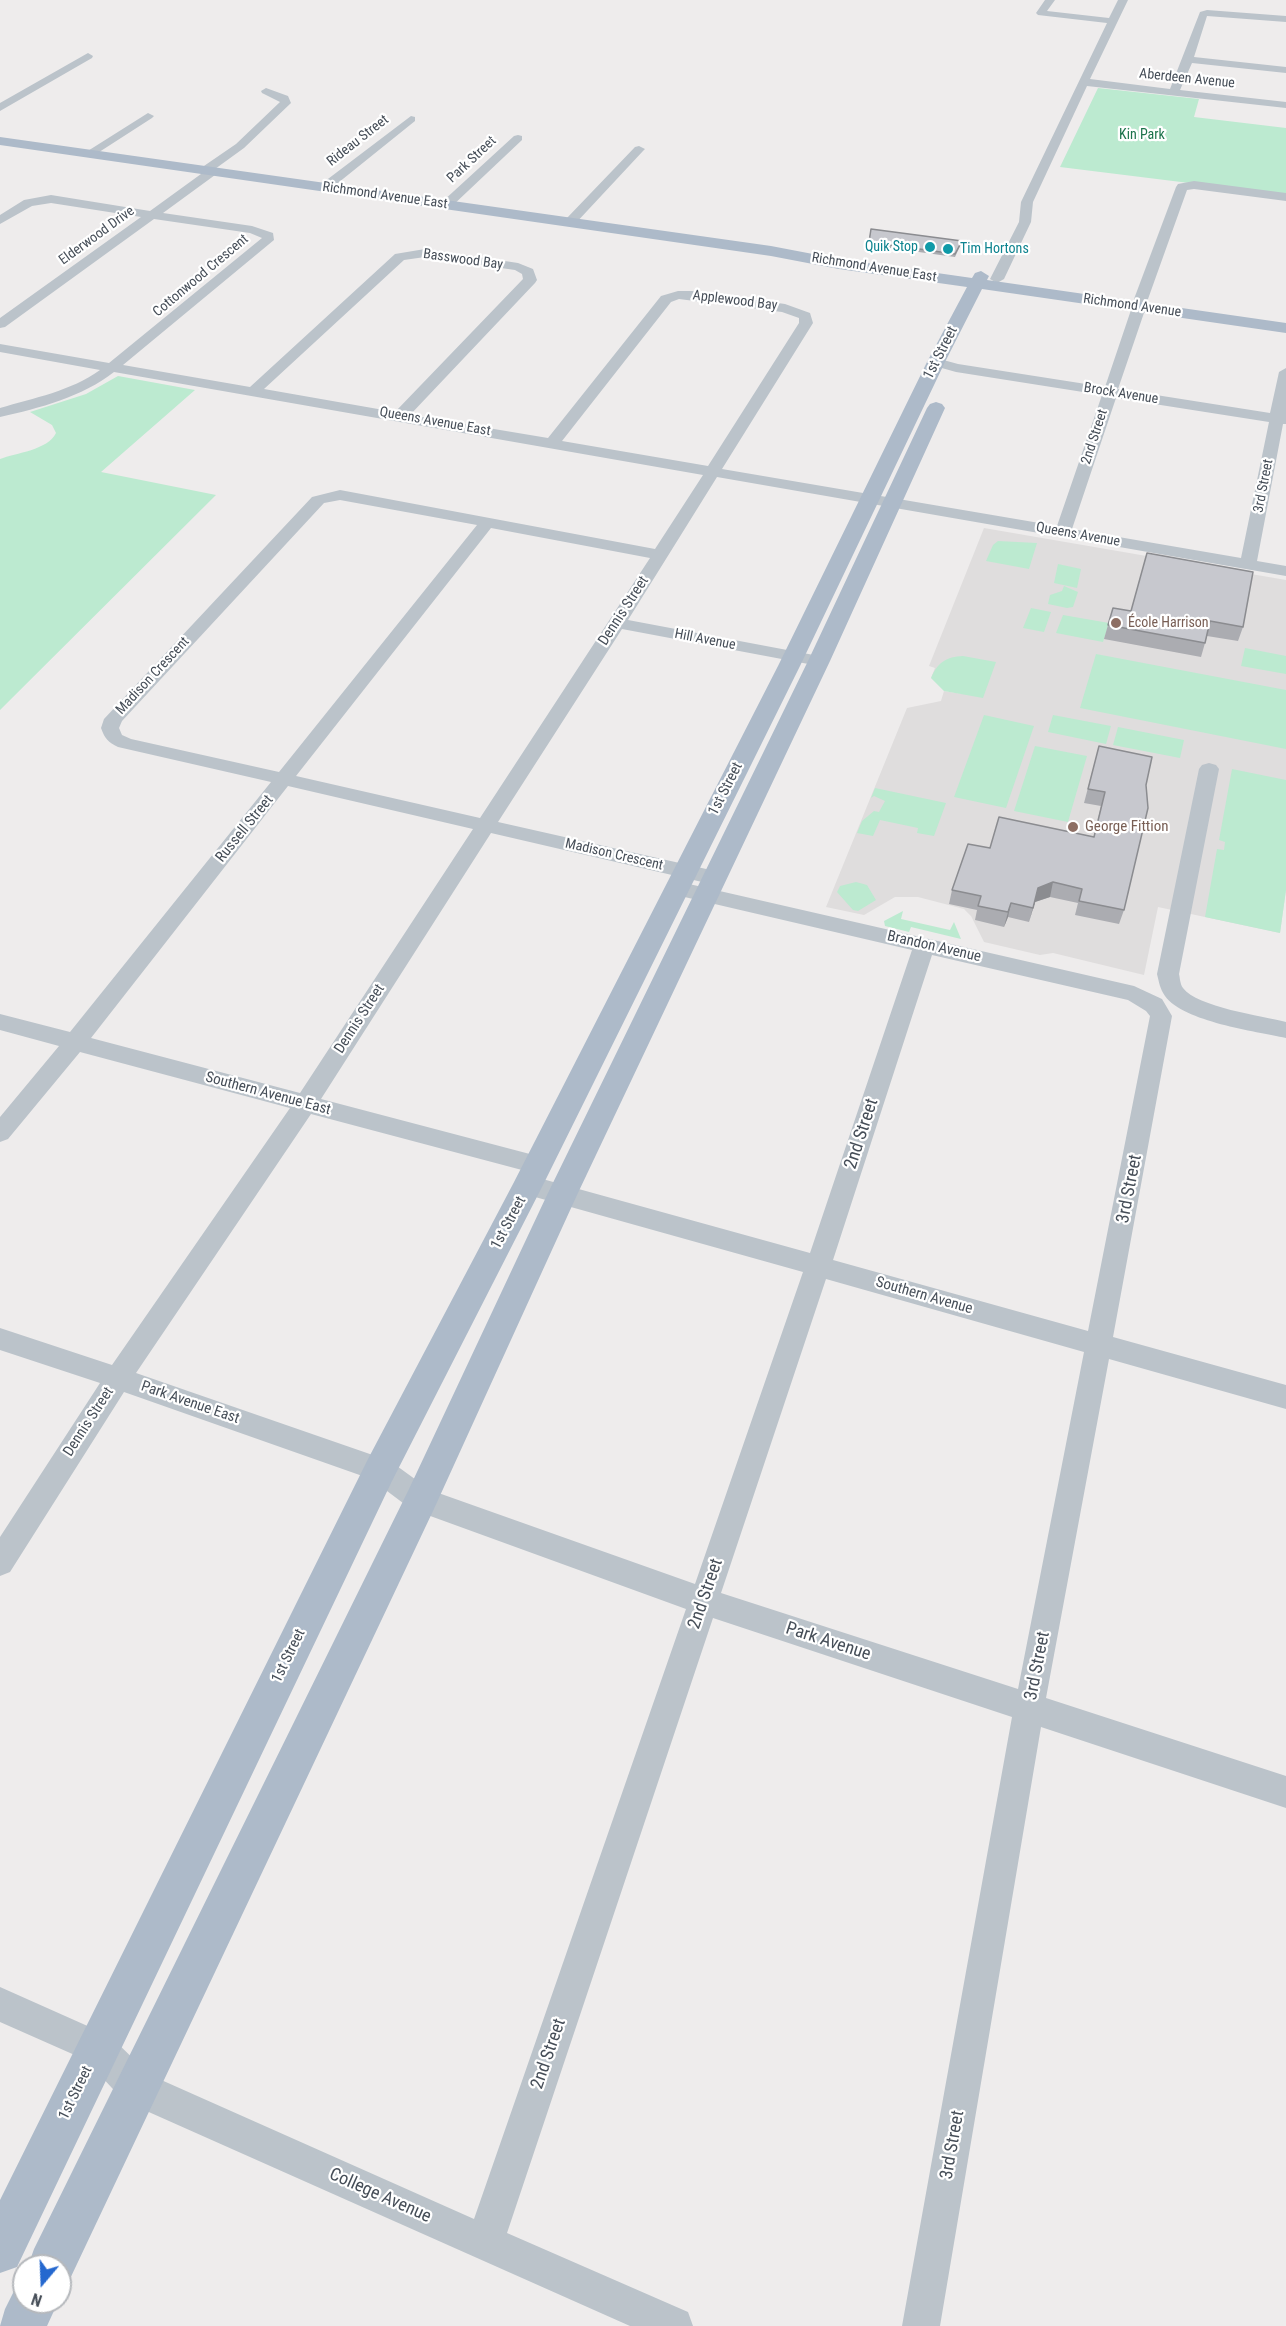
<!DOCTYPE html>
<html>
<head>
<meta charset="utf-8">
<style>
  body { margin:0 }
  #map { position:relative; width:1286px; height:2326px; overflow:hidden; background:#eeecec; font-family:"Roboto Condensed",sans-serif }
  canvas { display:block }
  .north { position:absolute; left:12px; top:2254px; width:60px; height:60px; box-sizing:border-box; background:#fff; border:2px solid #b5b8bc; border-radius:50%; rotate:199deg; font-size:16px; font-weight:700; line-height:24px; text-align:center; color:#464e58 }
  .north::after { content:''; display:block; margin:auto; width:21px; height:27px; background:#2568cf; clip-path:polygon(50% 0,100% 100%,50% 72%,0 100%) }
</style>
</head>
<body>
<div id="map">
<canvas width="1286" height="2326"></canvas>
<div class="north">N</div>
</div>
<script>
const ctx = document.querySelector('canvas').getContext('2d');
ctx.lineJoin = 'round';
function fill(path, color) { ctx.fillStyle = color; ctx.fill(path, 'evenodd'); }
function trace(path, color, width, dash) { ctx.strokeStyle = color; ctx.lineWidth = width; ctx.lineCap = dash ? 'butt' : 'round'; ctx.setLineDash(dash || []); ctx.stroke(path); }
function label(font, color, halo, rows, align = 'center') {
  ctx.font = font + ' "Roboto Condensed",sans-serif'; ctx.lineWidth = 4.5; ctx.setLineDash([]); ctx.textBaseline = 'middle'; ctx.strokeStyle = halo; ctx.fillStyle = color; for (const [text, x, y, turn = 0] of rows) {
    ctx.save(); ctx.translate(x, y); ctx.rotate((+turn || 0) * Math.PI / 180); ctx.textAlign = isNaN(turn) ? turn : align; if (halo) ctx.strokeText(text, 0, 0); ctx.fillText(text, 0, 0); ctx.restore();
  }
}
const education = new Path2D(`
  M 984,528 L 1286,580 L 1286,890 L 1280,933 L 1158,907 L 1144,975 L 1053,953 L 1040,955 L 984,942 L 971,916 L 964,909 L 918,897 L 895,897 L 864,915 L 826,907 L 907,708 L 941,701 L 944,691 L 963,694 L 931,678 L 935,668 L 929,666 Z`);
const green = new Path2D(`
  M 1098,88 L 1199,99 L 1194,117 L 1286,128 L 1286,195 L 1060,167 Z
  M 118,376 L 195,390 L 101,472 L 216,495 L 0,710 L 0,459 C 16,453 48,450 56,433 L 52,425 L 30,412 L 86,394 Z
  M 998,541 L 1037,543 L 1029,569 L 986,561 L 993,545 Z
  M 1058,564 L 1081,569 L 1077,588 L 1054,583 Z
  M 1064,586 L 1078,592 L 1073,607 L 1067,608 L 1048,604 L 1050,595 L 1062,591 Z
  M 1031,608 L 1051,612 L 1044,632 L 1023,628 Z
  M 1063,615 L 1109,623 L 1103,642 L 1056,633 Z
  M 1245,648 L 1286,656 L 1286,674 L 1241,666 Z
  M 1096,654 L 1286,690 L 1286,749 L 1080,708 Z
  M 963,656 L 996,662 L 983,698 L 944,691 L 931,678 C 938,662 946,657 963,656 Z
  M 984,715 L 1034,726 L 1006,808 L 954,797 Z
  M 1053,715 L 1111,726 L 1106,744 L 1048,732 Z
  M 1118,727 L 1184,740 L 1180,758 L 1113,745 Z
  M 1035,746 L 1087,756 L 1068,822 L 1014,811 Z
  M 1232,769 L 1286,780 L 1286,890 L 1280,933 L 1205,917 L 1217,849 L 1224,850 L 1225,842 L 1219,840 Z
  M 875,788 L 946,803 L 934,836 L 917,833 L 918,828 L 880,820 L 873,836 L 857,833 L 862,821 L 874,811 L 879,812 L 885,801 L 874,796 L 871,798 Z
  M 856,882 L 867,885 L 876,900 L 858,911 L 853,910 L 837,892 L 840,886 Z
  M 903,911 L 901,919 L 950,930 L 954,922 L 961,939 L 911,927 L 909,932 L 885,926 L 884,921 Z`);
const minor = new Path2D(`
  M 1045,0 L 1055,0 L 1047,11 L 1109,18 L 1118,0 L 1128,0 L 1090,79 L 1170,89 L 1200,12 L 1207,10 L 1286,16 L 1286,22 L 1207,16 L 1194,57 L 1286,67 L 1286,73 L 1192,63 L 1180,90 L 1286,102 L 1286,108 L 1087,86 L 1033,202 L 1031,222 L 1004,279 L 997,283 L 990,279 L 1019,222 L 1021,202 L 1107,23 L 1038,15 L 1036,13 Z
  M 88,53 L 93,56 L 92,58 L 0,111 L 0,103 Z
  M 266,88 L 288,96 L 291,103 L 244,148 L 215,169 L 217,172 L 215,175 L 163,213 L 252,226 L 273,233 L 274,240 L 123,365 L 250,387 L 395,254 L 425,249 L 518,263 L 533,269 L 537,280 L 535,283 L 410,415 L 548,438 L 661,296 L 678,291 L 692,291 L 785,304 L 810,313 L 813,323 L 722,469 L 1057,526 L 1102,395 L 956,372 L 931,365 L 929,362 L 931,359 L 936,358 L 958,364 L 1105,387 L 1132,307 L 1139,303 L 1146,307 L 1118,389 L 1270,413 L 1279,372 L 1286,368 L 1286,424 L 1283,424 L 1257,561 L 1286,566 L 1286,576 L 717,477 L 628,620 L 819,656 L 825,657 L 828,661 L 825,665 L 819,666 L 622,629 L 498,822 L 715,871 L 722,873 L 725,878 L 722,883 L 715,885 L 491,833 L 321,1099 L 545,1158 L 549,1165 L 545,1172 L 537,1174 L 311,1114 L 136,1373 L 390,1461 L 430,1490 L 695,1584 L 803,1272 L 528,1195 L 519,1192 L 516,1185 L 519,1178 L 528,1175 L 810,1253 L 912,950 L 676,895 L 669,893 L 666,888 L 669,883 L 676,881 L 1134,986 L 1162,999 L 1172,1016 L 1113,1337 L 1286,1385 L 1286,1409 L 1109,1359 L 1046,1698 L 1286,1776 L 1286,1808 L 1041,1727 L 940,2326 L 902,2326 L 1012,1717 L 713,1618 L 507,2233 L 688,2312 L 693,2326 L 630,2326 L 124,2101 L 86,2060 L 0,2022 L 0,1987 L 110,2036 L 150,2075 L 474,2219 L 686,1609 L 411,1509 L 371,1479 L 124,1392 L 10,1572 L 0,1576 L 0,1537 L 100,1383 L 0,1350 L 0,1328 L 112,1365 L 290,1108 L 80,1052 L 8,1139 L 0,1142 L 0,1117 L 59,1046 L 0,1030 L 0,1014 L 70,1032 L 271,782 L 118,747 C 108,742 105,739 101,728 L 104,719 L 312,497 L 340,490 L 655,549 L 703,475 L 114,372 C 82,397 40,408 0,417 L 0,408 C 34,398 71,391 100,370 L 0,352 L 0,344 L 109,363 L 262,238 L 250,233 L 154,219 L 5,327 L 0,328 L 0,318 L 141,217 L 51,203 L 32,206 L 0,224 L 0,215 L 24,200 L 51,195 L 150,211 L 201,174 L 199,171 L 201,168 L 236,144 L 280,102 L 262,93 L 261,91 ZM 425,257 L 515,270 L 522,274 L 523,279 L 395,412 L 264,389 L 404,260 ZM 679,299 L 782,312 L 799,318 L 799,323 L 708,466 L 562,441 L 671,302 ZM 1116,398 L 1269,422 L 1241,558 L 1072,529 ZM 340,500 L 477,525 L 279,772 L 131,739 L 122,735 L 119,728 L 122,721 L 324,503 ZM 491,528 L 650,558 L 480,818 L 296,776 ZM 288,786 L 473,829 L 300,1093 L 91,1038 ZM 932,955 L 1128,1000 L 1146,1011 L 1150,1016 L 1088,1331 L 833,1260 ZM 826,1279 L 1084,1352 L 1018,1689 L 721,1593 Z
  M 148,113 L 154,116 L 152,118 L 93,156 L 89,157 L 83,154 Z
  M 411,116 L 415,117 L 415,121 L 328,191 L 320,191 L 320,185 Z
  M 518,135 L 522,136 L 522,140 L 450,208 L 442,208 L 442,202 L 514,136 Z
  M 639,146 L 645,149 L 643,151 L 574,225 L 566,225 L 564,222 L 566,219 L 635,147 Z
  M 1194,181 L 1286,193 L 1286,201 L 1194,189 L 1187,190 L 1148,299 L 1146,302 L 1136,302 L 1134,299 L 1176,187 L 1178,184 Z
  M 1209,763 L 1216,765 L 1219,769 L 1179,974 C 1180,978 1180,984 1183,988 C 1197,1007 1262,1016 1286,1022 L 1286,1038 C 1255,1031 1184,1022 1165,996 C 1160,989 1159,982 1157,974 L 1199,769 L 1202,765 Z`);
const major = new Path2D(`
  M 0,137 L 771,246 L 839,259 L 972,278 L 975,273 L 981,271 L 989,276 L 987,280 L 1286,323 L 1286,333 L 982,289 L 945,362 L 800,666 L 543,1185 L 392,1481 L 17,2267 L 0,2273 L 0,2200 L 368,1459 L 513,1184 L 778,666 L 927,362 L 967,287 L 839,269 L 771,256 L 0,145 Z
  M 936,402 L 942,404 L 945,408 L 830,661 L 577,1195 L 433,1511 L 68,2283 L 60,2286 L 60,2266 L 28,2266 L 34,2249 L 409,1489 L 547,1195 L 808,661 L 927,408 L 930,404 Z
  M 24,2282 L 24,2302 L 58,2302 L 47,2326 L 0,2326 L 5,2309 L 17,2285 Z`);
const wall = new Path2D(`
  M 871,229 L 961,244 L 955,257 L 868,245 Z
  M 1147,553 L 1243,627 L 1238,641 L 1207,636 L 1201,657 L 1104,639 L 1108,625 L 1131,611 Z
  M 1099,746 L 1146,785 L 1124,910 L 1119,924 L 1075,915 L 1078,903 L 1050,897 L 1035,902 L 1029,922 L 1008,917 L 1004,927 L 975,920 L 977,910 L 949,904 L 952,890 L 990,848 L 1094,837 L 1101,806 L 1084,803 Z`);
const shadedWall = new Path2D(`
  M 1053,882 L 1050,897 L 1035,902 L 1029,922 L 1038,888 Z
  M 1011,903 L 1008,917 L 1004,927 L 1008,912 Z`);
const building = new Path2D(`
  M 871,229 L 962,241 L 955,254 L 869,242 Z
  M 1147,553 L 1253,572 L 1243,627 L 1210,621 L 1205,643 L 1108,625 L 1113,608 L 1131,611 Z
  M 1099,746 L 1152,757 L 1146,785 L 1148,808 L 1124,910 L 1079,901 L 1082,889 L 1053,882 L 1038,888 L 1033,908 L 1011,903 L 1008,912 L 978,906 L 981,896 L 952,890 L 968,844 L 990,848 L 999,817 L 1094,837 L 1105,792 L 1088,789 Z`);
const markers = [
  [930,247,6,"#0f9aa8"],
  [948,249,6,"#0f9aa8"],
  [1116,623,6,"#8d6e63"],
  [1073,827,6,"#8d6e63"]
];
const farStreetnames = [
  ["Aberdeen Avenue",1187,79,6],
  ["Rideau Street",358,141,-38],
  ["Park Street",472,160,-43],
  ["Richmond Avenue East",385,196,8],
  ["Elderwood Drive",97,236,-36],
  ["Basswood Bay",463,260,8],
  ["Richmond Avenue East",874,268,9],
  ["Cottonwood Crescent",201,276,-40],
  ["Applewood Bay",735,301,7],
  ["Richmond Avenue",1132,306,8],
  ["Brock Avenue",1121,394,9],
  ["Queens Avenue East",435,422,10],
  ["2nd Street",1095,437,-72],
  ["3rd Street",1264,486,-79],
  ["Queens Avenue",1078,535,10],
  ["Hill Avenue",705,640,11],
  ["Madison Crescent",153,676,-47],
  ["Madison Crescent",614,855,13]
];
const farParknames = [
  ["Kin Park",1142,135]
];
const farCulturenames = [
  ["Quik Stop",918,247],
  ["Tim Hortons",960,249,"left"]
];
const farEducationnames = [
  ["École Harrison",1128,623]
];
const streetNames = [
  ["1st Street",941,353,-63],
  ["Dennis Street",624,611,-57],
  ["1st Street",726,789,-63],
  ["Russell Street",245,829,-51],
  ["Brandon Avenue",934,947,13],
  ["Dennis Street",360,1019,-57],
  ["Southern Avenue East",268,1094,15],
  ["1st Street",509,1223,-62],
  ["Southern Avenue",924,1296,16],
  ["Park Avenue East",190,1403,19],
  ["Dennis Street",89,1422,-57],
  ["1st Street",289,1656,-64],
  ["1st Street",76,2093,-64]
];
const educationNames = [
  ["George Fittion",1085,827]
];
const nearStreetnames = [
  ["2nd Street",862,1134,-72],
  ["3rd Street",1130,1189,-79],
  ["2nd Street",706,1594,-71],
  ["Park Avenue",828,1642,18],
  ["3rd Street",1038,1666,-79],
  ["2nd Street",549,2054,-71],
  ["3rd Street",953,2145,-80],
  ["College Avenue",380,2196,24]
];
fill(education, '#dfdddd');
fill(green, '#bcead0');
fill(minor, '#bbc3ca');
fill(major, '#adbac9');
fill(wall, '#abacb1');
fill(shadedWall, '#8b8c90');
fill(building, '#c7c8ce');
trace(building, '#8b8c90', 1.5);
for (const [x, y, r, color] of markers) { const dot = new Path2D(); dot.arc(x, y, r, 0, 2 * Math.PI); ctx.fillStyle = color; ctx.fill(dot); trace(dot, '#fff', 2); }
label('14px', '#464e58', '#fff', farStreetnames);
label('14px', '#1c734b', '#fff', farParknames);
label('14px', '#0d838f', '#fff', farCulturenames, 'right');
label('14px', '#785e54', '#fff', farEducationnames, 'left');
label('15px', '#464e58', '#fff', streetNames);
label('15px', '#785e54', '#fff', educationNames, 'left');
label('18px', '#464e58', '#fff', nearStreetnames);
</script>
</body>
</html>
